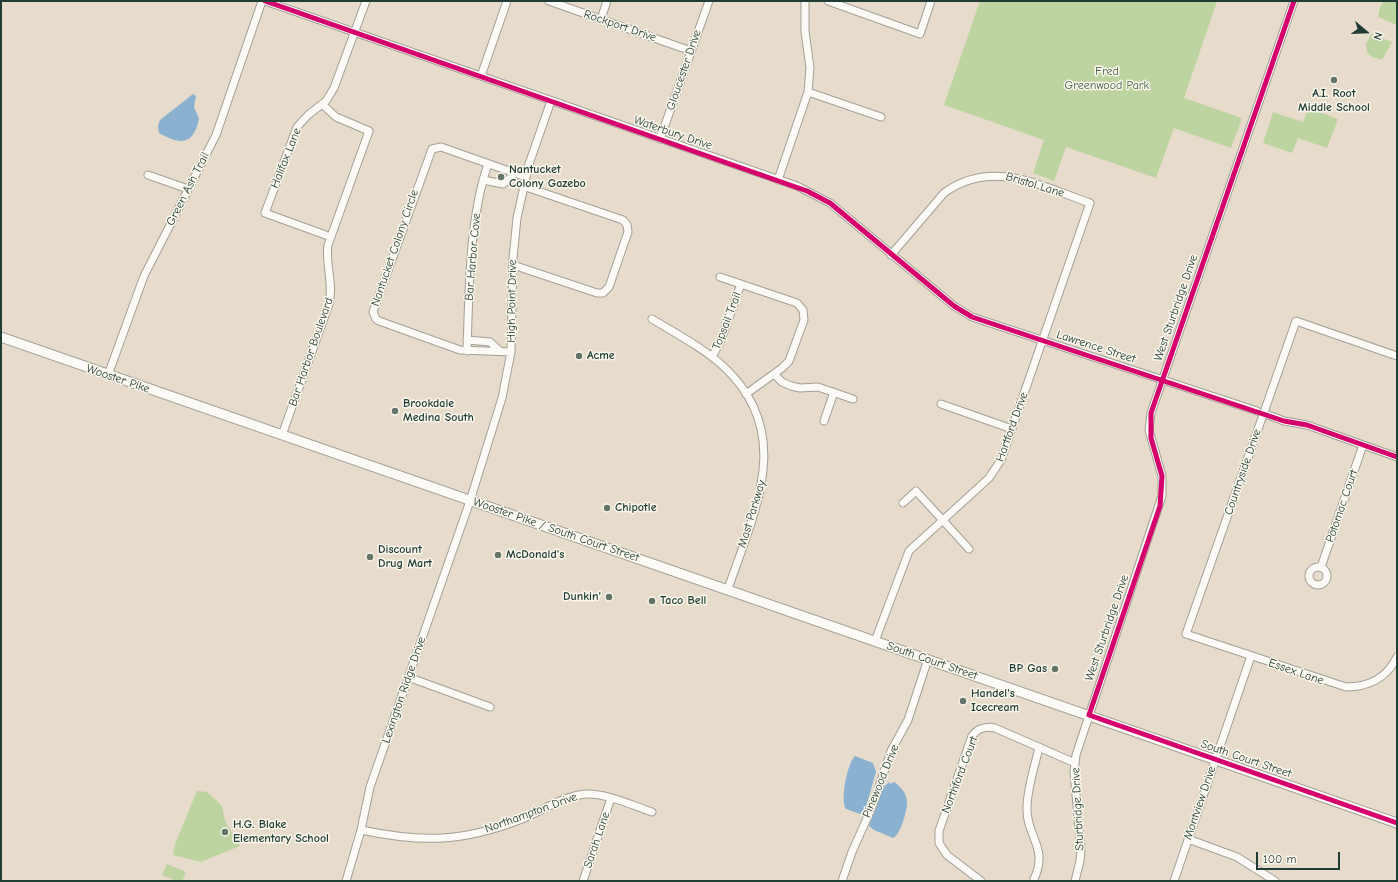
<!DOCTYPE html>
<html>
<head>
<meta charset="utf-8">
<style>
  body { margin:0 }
  #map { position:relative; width:1398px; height:882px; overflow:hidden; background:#e7dbcb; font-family:"Comic Neue",sans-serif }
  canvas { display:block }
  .frame { position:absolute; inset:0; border:2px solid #1f3d34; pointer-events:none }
  .north { position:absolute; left:1346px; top:12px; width:40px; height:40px; -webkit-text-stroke:3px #fbf7ec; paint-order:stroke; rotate:109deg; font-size:11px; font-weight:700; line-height:16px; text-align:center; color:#1f3d34 }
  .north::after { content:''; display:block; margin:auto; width:14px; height:18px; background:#1f3d34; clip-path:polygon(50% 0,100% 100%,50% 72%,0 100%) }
  .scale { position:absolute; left:1256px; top:852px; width:84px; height:18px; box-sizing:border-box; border:2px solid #1f3d34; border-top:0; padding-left:5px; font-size:12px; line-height:14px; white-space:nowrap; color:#1f3d34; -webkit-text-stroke:3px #fbf7ec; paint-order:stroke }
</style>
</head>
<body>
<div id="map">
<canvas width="1398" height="882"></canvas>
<div class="frame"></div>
<div class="north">N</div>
<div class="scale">100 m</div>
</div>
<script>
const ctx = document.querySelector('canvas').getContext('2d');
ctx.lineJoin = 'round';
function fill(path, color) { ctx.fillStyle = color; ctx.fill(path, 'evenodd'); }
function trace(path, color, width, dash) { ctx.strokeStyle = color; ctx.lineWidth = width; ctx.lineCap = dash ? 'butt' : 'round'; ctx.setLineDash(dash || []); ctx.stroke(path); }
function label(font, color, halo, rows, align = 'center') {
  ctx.font = font + ' "Comic Neue",sans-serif'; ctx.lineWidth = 3; ctx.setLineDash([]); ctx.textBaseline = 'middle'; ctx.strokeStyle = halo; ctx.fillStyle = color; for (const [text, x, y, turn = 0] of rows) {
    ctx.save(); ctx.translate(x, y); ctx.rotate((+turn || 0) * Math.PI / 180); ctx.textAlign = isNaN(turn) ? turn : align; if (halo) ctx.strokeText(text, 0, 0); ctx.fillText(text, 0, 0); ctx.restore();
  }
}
const green = new Path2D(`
  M 980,1 L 1217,1 L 1184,98 L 1242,118 L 1231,148 L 1174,128 L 1156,178 L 1066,147 L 1054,181 L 1033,173 L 1044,140 L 944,105 Z
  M 1384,1 L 1397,1 L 1397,25 L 1378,17 L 1380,7 Z
  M 1371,34 L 1392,42 L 1382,60 L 1372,57 L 1367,52 L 1366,44 Z
  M 1308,108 L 1338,119 L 1327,148 L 1298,138 L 1292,153 L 1263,143 L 1273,112 L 1303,122 Z
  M 197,791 L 207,792 L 222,806 L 225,821 L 240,846 L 201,862 L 173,855 L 175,844 Z
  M 167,864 L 186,872 L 182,881 L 176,881 L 162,875 Z`);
const water = new Path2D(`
  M 193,94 L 196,96 L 194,107 L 199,119 C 193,147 179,144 159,133 L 158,126 L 160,120 Z
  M 855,756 L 873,763 L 876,772 L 866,807 L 860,814 L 846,809 C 840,800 847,764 855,756 Z
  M 889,782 L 890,784 L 894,782 C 900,786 906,792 907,801 C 908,809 900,836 893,838 L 874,830 L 869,826 L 883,788 Z`);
const minor = new Path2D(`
  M 265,1 L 797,186 L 830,203 L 954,306 L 972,317 L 1257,411
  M 549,1 L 691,51
  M 828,1 L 920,34 L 931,1
  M 601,19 L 607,1
  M 481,76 L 507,1
  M 808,92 L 881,117
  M 660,139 L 709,1
  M 148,175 L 188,189
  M 483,180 L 503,184 L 516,173
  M 778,180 L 808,92 L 810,68 L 805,31 L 805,1
  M 331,237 L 265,213 L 297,127 L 308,115 L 326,101 L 334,88 L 366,1
  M 513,265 L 597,293 L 603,293 L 609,287 L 628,232 L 627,225 L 623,220 L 523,186
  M 720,277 L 797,303 L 803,310 L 804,320 L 789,361 L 782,368 L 746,394
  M 652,319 C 675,333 702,347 723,366 C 796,433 754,512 728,589
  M 467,340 L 490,342 L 500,351
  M 467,351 C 469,292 469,219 488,164
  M 511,352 L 460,350 L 379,321 L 376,319 L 373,312 L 432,149 L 441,147 L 526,177
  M 1397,356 L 1296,321 L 1186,634 L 1346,687 C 1368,687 1387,678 1397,657
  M 712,357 L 721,340 L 741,284
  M 774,374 L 782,382 L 791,386 L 800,388 L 818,387 L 853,399
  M 108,375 L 144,276 L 216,135 L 262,1
  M 941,404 L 1012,429
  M 1263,413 L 1284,421 L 1307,425 L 1397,457
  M 824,421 L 834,392
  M 282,435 L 329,304 C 334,283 325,265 328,245 L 369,131 L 336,117 L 322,104
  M 903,503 L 916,491 L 969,549
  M1309 576a9 9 0 1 1 18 0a9 9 0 1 1-18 0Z
  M 1321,567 L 1363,445
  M 875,641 L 909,551 L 989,478 L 1001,460 L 1090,203 C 1041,186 992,158 944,193 L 891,255
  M 408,677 L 490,707
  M 361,830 C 423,843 463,842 522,819 C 542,811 563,796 585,794 C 607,793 631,805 652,812
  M 1188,839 L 1237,857 L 1275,881
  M 1034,879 C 1049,848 1026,836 1027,808 C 1027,788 1035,766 1039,747
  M 346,881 L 361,830 L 370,787 L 470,501 L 502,398 L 511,352 L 513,258 L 517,218 L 529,164 L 551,101
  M 583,881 L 611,798
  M 842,881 L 852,852 L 872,807 L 891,751 L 908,720 L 928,659
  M 981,881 L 947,855 L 939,843 L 939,831 L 972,736 C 978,728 985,726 995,728 L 1075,763
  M 1075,881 L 1080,861 L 1081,851 L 1074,772 L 1076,755 L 1162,496 L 1162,476 L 1149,430 L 1151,413 L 1294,1
  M 1174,881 L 1251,656`);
const major = new Path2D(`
  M 1,337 L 1397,823`);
const cycleway = new Path2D(`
  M 265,1 L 807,191 L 830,203 L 954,306 L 972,317 L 1284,421 L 1307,425 L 1397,457
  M 1294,1 L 1151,413 L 1151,438 L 1162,476 L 1160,506 L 1089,715 L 1397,823`);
const markers = [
  [1334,80,4,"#657469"],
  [501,177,4,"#657469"],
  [579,356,4,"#657469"],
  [395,411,4,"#657469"],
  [607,508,4,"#657469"],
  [498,555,4,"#657469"],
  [370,557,4,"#657469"],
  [609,597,4,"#657469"],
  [652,601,4,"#657469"],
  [1055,669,4,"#657469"],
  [963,701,4,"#657469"],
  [225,832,4,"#657469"]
];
const streetNames = [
  ["Rockport Drive",620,26,19],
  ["Gloucester Drive",684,70,-71],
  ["Waterbury Drive",673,133,19],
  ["Halifax Lane",286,158,-68],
  ["Bristol Lane",1035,185,17],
  ["Green Ash Trail",188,189,-63],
  ["Nantucket Colony Circle",395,248,-71],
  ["Bar Harbor Cove",473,257,-85],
  ["High Point Drive",512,301,-89],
  ["West Sturbridge Drive",1176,308,-71],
  ["Topsail Trail",727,321,-69],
  ["Lawrence Street",1096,347,18],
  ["Bar Harbor Boulevard",311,352,-71],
  ["Wooster Pike",118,379,19],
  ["Hartford Drive",1012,427,-70],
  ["Countryside Drive",1243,472,-71],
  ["Potomac Court",1342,506,-71],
  ["Mast Parkway",752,514,-73],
  ["Wooster Pike / South Court Street",556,530,19],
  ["West Sturbridge Drive",1107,628,-71],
  ["South Court Street",932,661,19],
  ["Essex Lane",1296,672,19],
  ["Lexington Ridge Drive",404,690,-71],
  ["South Court Street",1246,759,19],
  ["Northford Court",960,775,-69],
  ["Pinewood Drive",881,781,-68],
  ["Montview Drive",1200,803,-71],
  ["Sturbridge Drive",1078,809,-93],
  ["Northampton Drive",531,813,-20],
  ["Sarah Lane",597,840,-71]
];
const parkNames = [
  ["Fred",1107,72],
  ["Greenwood Park",1107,86]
];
const poiNames = [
  ["A.I. Root",1334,94,"center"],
  ["Middle School",1334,108,"center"],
  ["Nantucket",509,170],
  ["Colony Gazebo",509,184],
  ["Acme",587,356],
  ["Brookdale",403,404],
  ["Medina South",403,418],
  ["Chipotle",615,508],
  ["Discount",378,550],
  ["Drug Mart",378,564],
  ["McDonald's",506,555],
  ["Dunkin'",601,597,"right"],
  ["Taco Bell",660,601],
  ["BP Gas",1047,669,"right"],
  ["Handel's",971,694],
  ["Icecream",971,708],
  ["H.G. Blake",233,825],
  ["Elementary School",233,839]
];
fill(green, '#bed4a0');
fill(water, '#8bb1d1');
trace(minor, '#a3a096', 9);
trace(major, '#a3a096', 11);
trace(minor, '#fbfaf7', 7);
trace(major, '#fbfaf7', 9);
trace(cycleway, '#d6006c', 5);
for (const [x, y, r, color] of markers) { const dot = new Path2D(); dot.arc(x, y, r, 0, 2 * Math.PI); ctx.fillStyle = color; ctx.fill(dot); trace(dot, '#fbf7ec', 1.5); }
label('12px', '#1f3d34', '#fbf7ec', streetNames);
label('12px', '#3e6146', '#fbf7ec', parkNames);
label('bold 12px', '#1f3d34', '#fbf7ec', poiNames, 'left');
</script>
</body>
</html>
